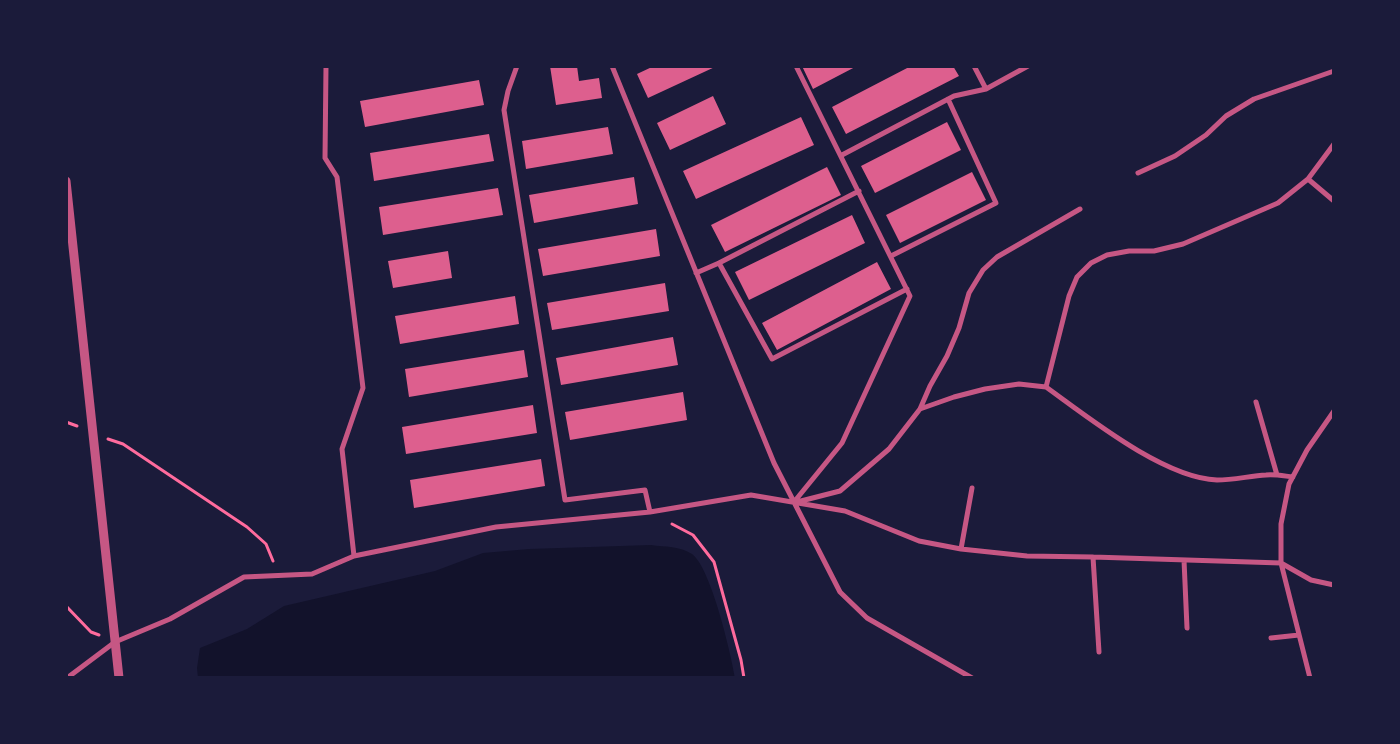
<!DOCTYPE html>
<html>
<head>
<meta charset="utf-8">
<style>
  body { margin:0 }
  #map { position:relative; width:1400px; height:744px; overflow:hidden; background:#1b1b3a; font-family:"Sofia Sans Condensed",sans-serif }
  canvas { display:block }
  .frame { position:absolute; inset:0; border:68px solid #1b1b3a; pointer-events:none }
</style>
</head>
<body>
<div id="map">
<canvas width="1400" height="744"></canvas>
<div class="frame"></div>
</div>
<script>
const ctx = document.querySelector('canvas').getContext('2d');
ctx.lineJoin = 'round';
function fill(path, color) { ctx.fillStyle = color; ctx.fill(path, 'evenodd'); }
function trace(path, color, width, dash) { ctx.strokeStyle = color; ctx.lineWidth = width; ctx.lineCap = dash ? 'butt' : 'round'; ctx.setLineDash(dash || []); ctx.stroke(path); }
const water = new Path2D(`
  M 651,545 C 665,547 680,546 692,554 C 711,568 731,654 735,678 L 198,678 L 197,668 L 200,648 L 247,629 L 284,606 L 435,571 L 483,553 L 529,549 Z`);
const building = new Path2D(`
  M 550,66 L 577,66 L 579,81 L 599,78 L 602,98 L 556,105 Z
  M 654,66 L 717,66 L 648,98 L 637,74 Z
  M 802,66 L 857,66 L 813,89 Z
  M 911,66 L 953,66 L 959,76 L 846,134 L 832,107 Z
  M 479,80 L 484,105 L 365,127 L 360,101 Z
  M 713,96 L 726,124 L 670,150 L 657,123 Z
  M 801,117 L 814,145 L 696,199 L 683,171 Z
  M 947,122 L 961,150 L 875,193 L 861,166 Z
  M 608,127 L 613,154 L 526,169 L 522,141 Z
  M 489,134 L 494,161 L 374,181 L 370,153 Z
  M 827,167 L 841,195 L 725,252 L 711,225 Z
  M 972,172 L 986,200 L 900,243 L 886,215 Z
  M 634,177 L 638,204 L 534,223 L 529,195 Z
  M 498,188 L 503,215 L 383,235 L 379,207 Z
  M 852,215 L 865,243 L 749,300 L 735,272 Z
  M 656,229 L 660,256 L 543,276 L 538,249 Z
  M 448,251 L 452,278 L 393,288 L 388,261 Z
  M 877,262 L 891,289 L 777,350 L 762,323 Z
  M 665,283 L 669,311 L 552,330 L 547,303 Z
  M 515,296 L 519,324 L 400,344 L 395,316 Z
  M 673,337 L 678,365 L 561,385 L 556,358 Z
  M 524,350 L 528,377 L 409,397 L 405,369 Z
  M 683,392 L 687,420 L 570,440 L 565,412 Z
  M 533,405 L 537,433 L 406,454 L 402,427 Z
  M 541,459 L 545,486 L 414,508 L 410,480 Z`);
const path = new Path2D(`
  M 66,422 L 77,426
  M 108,439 L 123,444 L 247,527 L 266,544 L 273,561
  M 672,524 L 693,535 L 714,562 L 741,660 L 744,678
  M 66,606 L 91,632 L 99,635`);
const minor = new Path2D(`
  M 326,66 L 325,158 L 337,177 L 363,388 L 342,449 L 354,556
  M 517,66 L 508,91 L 504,110 L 565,500 L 645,490 L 650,512
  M 612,66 L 774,463 L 840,592 L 867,618 L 972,678
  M 974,66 L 986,89
  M 842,155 L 954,96 L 986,89 L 1028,66
  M 1138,173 L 1175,156 L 1206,135 L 1226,116 L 1254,99 L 1334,71
  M 1308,179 L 1334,201
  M 891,256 L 996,203 L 948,99
  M 719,263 L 859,191
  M 696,273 L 719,263 L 772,359 L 907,289
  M 1046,387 C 1089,418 1164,478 1217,480 C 1233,480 1250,476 1266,475 C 1275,474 1284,476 1293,477
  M 1256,402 L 1277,475
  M 920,409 L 930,386 L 947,356 L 959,328 L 969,293 L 983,270 L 997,257 L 1080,209
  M 794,502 L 842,443 L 910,296 L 796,66
  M 797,502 L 840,491 L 889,449 L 920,409 L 954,397 L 985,389 L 1019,384 L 1046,387 L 1069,296 L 1077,277 L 1091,263 L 1107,255 L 1129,251 L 1154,251 L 1183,244 L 1278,203 L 1308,179 L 1334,144
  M 961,549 L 972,488
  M 1093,557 L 1099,652
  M 1184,560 L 1187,628
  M 1271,638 L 1299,635
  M 67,678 L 115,642 L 170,619 L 244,577 L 312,574 L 354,556 L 496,527 L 650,512 L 751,495 L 845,511 L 919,541 L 961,549 L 1027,556 L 1093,557 L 1281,563 L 1311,580 L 1334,585
  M 1310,678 L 1281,563 L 1281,524 L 1289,484 L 1307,450 L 1334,411`);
const tertiary = new Path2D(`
  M 66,181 L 119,678`);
fill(water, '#12122b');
fill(building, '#dd5f8e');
trace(path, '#ff6b9d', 3);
trace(minor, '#c65784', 5);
trace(tertiary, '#c65784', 9);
</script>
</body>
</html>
